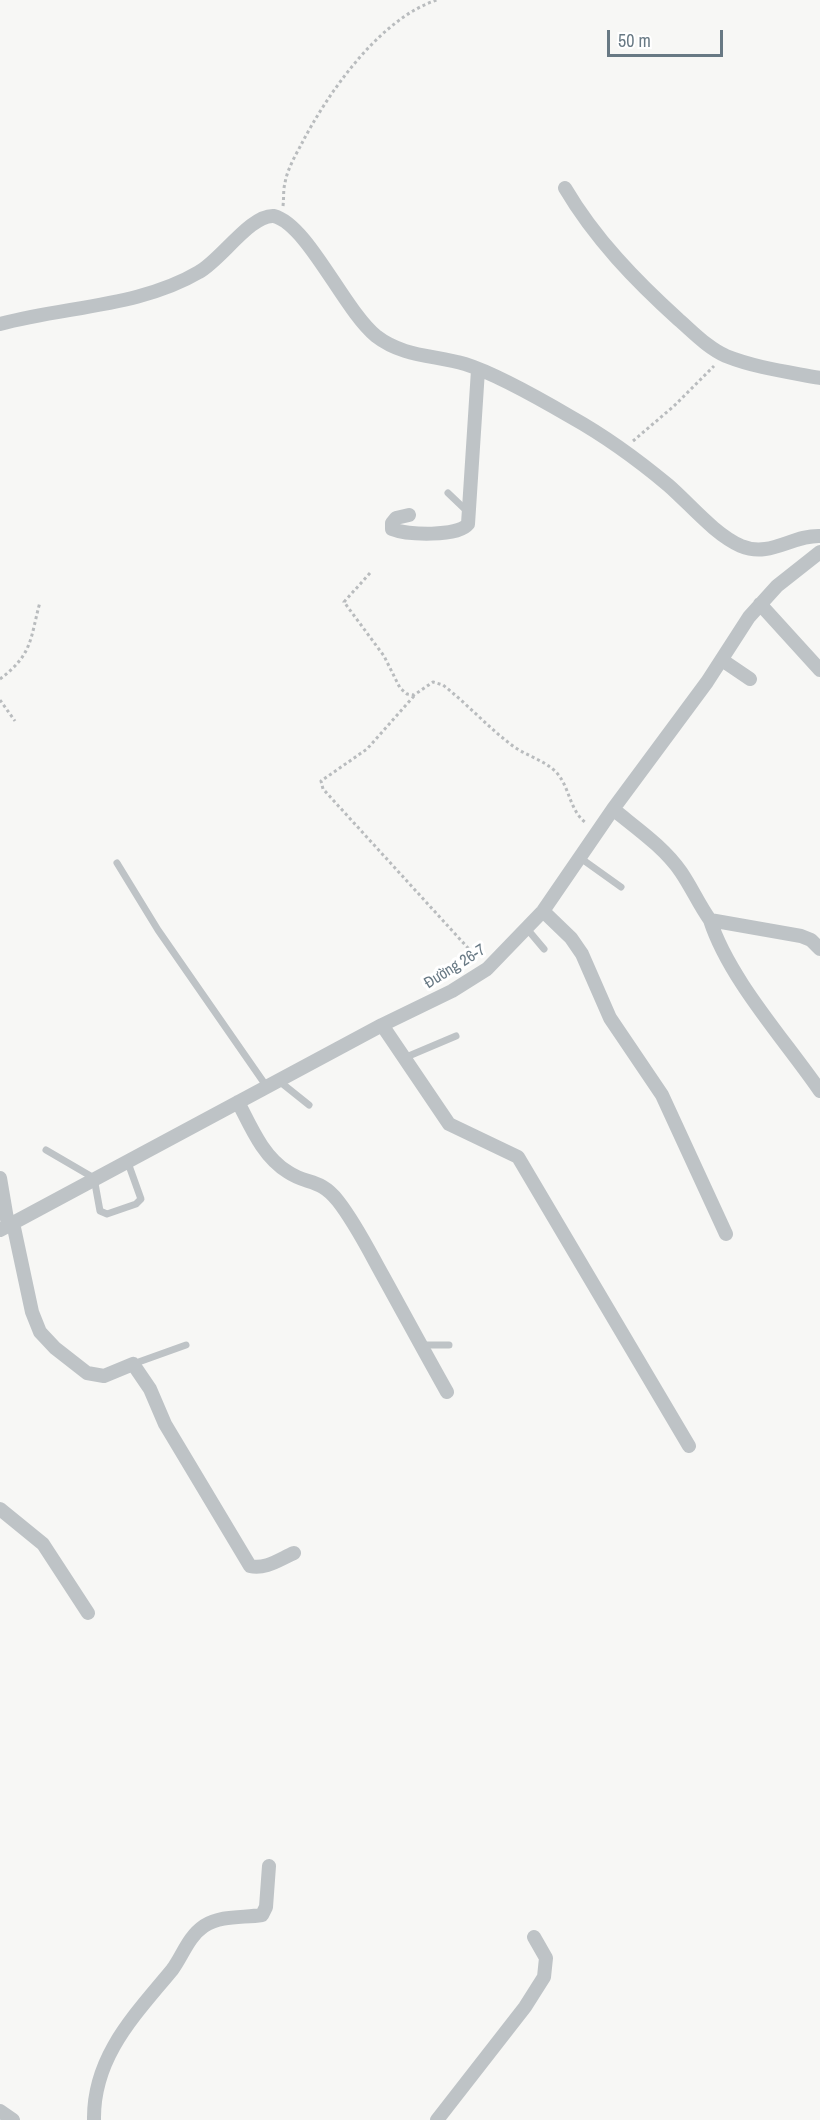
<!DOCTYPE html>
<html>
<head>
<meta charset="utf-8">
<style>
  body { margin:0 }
  #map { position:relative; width:820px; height:2120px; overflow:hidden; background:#f7f7f5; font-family:"Archivo Narrow",sans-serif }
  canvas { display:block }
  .scale { position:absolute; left:607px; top:30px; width:116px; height:27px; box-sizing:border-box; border:3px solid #687984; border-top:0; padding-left:8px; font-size:18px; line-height:21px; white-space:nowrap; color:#687984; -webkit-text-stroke:4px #fff; paint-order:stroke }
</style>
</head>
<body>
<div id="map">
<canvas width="820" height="2120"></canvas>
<div class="scale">50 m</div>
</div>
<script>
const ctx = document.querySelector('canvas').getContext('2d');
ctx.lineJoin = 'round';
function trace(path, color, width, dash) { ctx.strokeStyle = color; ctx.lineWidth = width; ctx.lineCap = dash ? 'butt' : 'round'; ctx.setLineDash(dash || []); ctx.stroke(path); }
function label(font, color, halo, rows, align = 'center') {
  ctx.font = font + ' "Archivo Narrow",sans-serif'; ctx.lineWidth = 6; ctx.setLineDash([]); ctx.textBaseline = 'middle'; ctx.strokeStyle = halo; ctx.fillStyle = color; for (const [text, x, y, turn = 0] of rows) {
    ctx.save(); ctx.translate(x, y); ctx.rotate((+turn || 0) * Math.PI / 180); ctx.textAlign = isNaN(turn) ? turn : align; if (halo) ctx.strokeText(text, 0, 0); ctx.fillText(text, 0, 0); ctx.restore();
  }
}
const path = new Path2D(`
  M 283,206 C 284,198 283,190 285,183 C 287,170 295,156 301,145 C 327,94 380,18 437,0
  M 633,441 L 674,406 L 714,366
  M 370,573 L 344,602 L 384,656 L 400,688 L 407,694 L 414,695 L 433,682 L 443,685 C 466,703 486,725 509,743 C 523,755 543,759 556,772 C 570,787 569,810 586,823
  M 0,679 C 33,654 30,639 40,602
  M 414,696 L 367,749 L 321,781 L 323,789 L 478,959
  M 0,700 L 15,721`);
const service = new Path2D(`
  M 448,493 L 469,513
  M 579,857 L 621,887
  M 117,863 L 158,930 L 267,1087
  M 528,930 L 544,949
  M 404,1058 L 456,1036
  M 279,1081 L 309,1105
  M 46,1150 L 94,1178 L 100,1211 L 107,1214 L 136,1204 L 141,1199 L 127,1160
  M 421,1345 L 449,1345
  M 133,1364 L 186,1345`);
const minor = new Path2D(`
  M 565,188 C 595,239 636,281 679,320 C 694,333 708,348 726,356 C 756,368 789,372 820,378
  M 0,324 C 65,306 140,307 199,272 C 221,260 251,214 274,216 C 308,225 344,310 376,336 C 403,357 434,355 465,364 C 497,374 542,400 571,417 C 605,436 638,460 668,485 C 690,504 714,534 741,546 C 770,558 792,535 820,536
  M 409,515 L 396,518 L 392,523 L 392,529 C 407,535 458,537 468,524 L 478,370
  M 760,604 L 820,670
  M 722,660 L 750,679
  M 613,809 C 636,828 664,847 681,872 C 692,888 699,905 710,920 L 801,936 L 811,940 L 820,949
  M 543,911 L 571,938 L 582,954 L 610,1018 L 662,1095 L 726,1234
  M 710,920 C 729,979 785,1040 820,1091
  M 382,1025 L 449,1124 L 518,1157 L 689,1446
  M 238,1102 C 251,1127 263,1157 288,1172 C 307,1185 320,1178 338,1201 C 356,1224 369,1251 383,1276 C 404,1314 425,1353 447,1392
  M 0,1178 L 8,1225
  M 13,1223 L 32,1312 L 40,1332 L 55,1348 L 87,1373 L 104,1376 L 133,1364 L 150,1389 L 165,1424 L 250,1566 C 265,1570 280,1559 294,1553
  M 0,1230 L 382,1025 L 452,991 L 487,969 L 543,911 L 613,809 L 707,682 L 749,617 L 777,586 L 820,552
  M 0,1509 L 43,1544 L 88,1613
  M 0,2111 L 13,2120
  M 94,2120 C 93,2057 134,2016 172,1970 C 183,1955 188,1937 204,1926 C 222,1915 242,1918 262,1915 L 266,1907 L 269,1866
  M 437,2120 L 525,2007 L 544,1977 L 546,1958 L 534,1937`);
const streetNames = [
  ["Đường 26-7",455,967,-32]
];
trace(path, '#b9bcbe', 3, [3, 3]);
trace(service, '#bec3c6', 7);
trace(minor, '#bec3c6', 14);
label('16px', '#687984', '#fff', streetNames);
</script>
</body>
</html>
